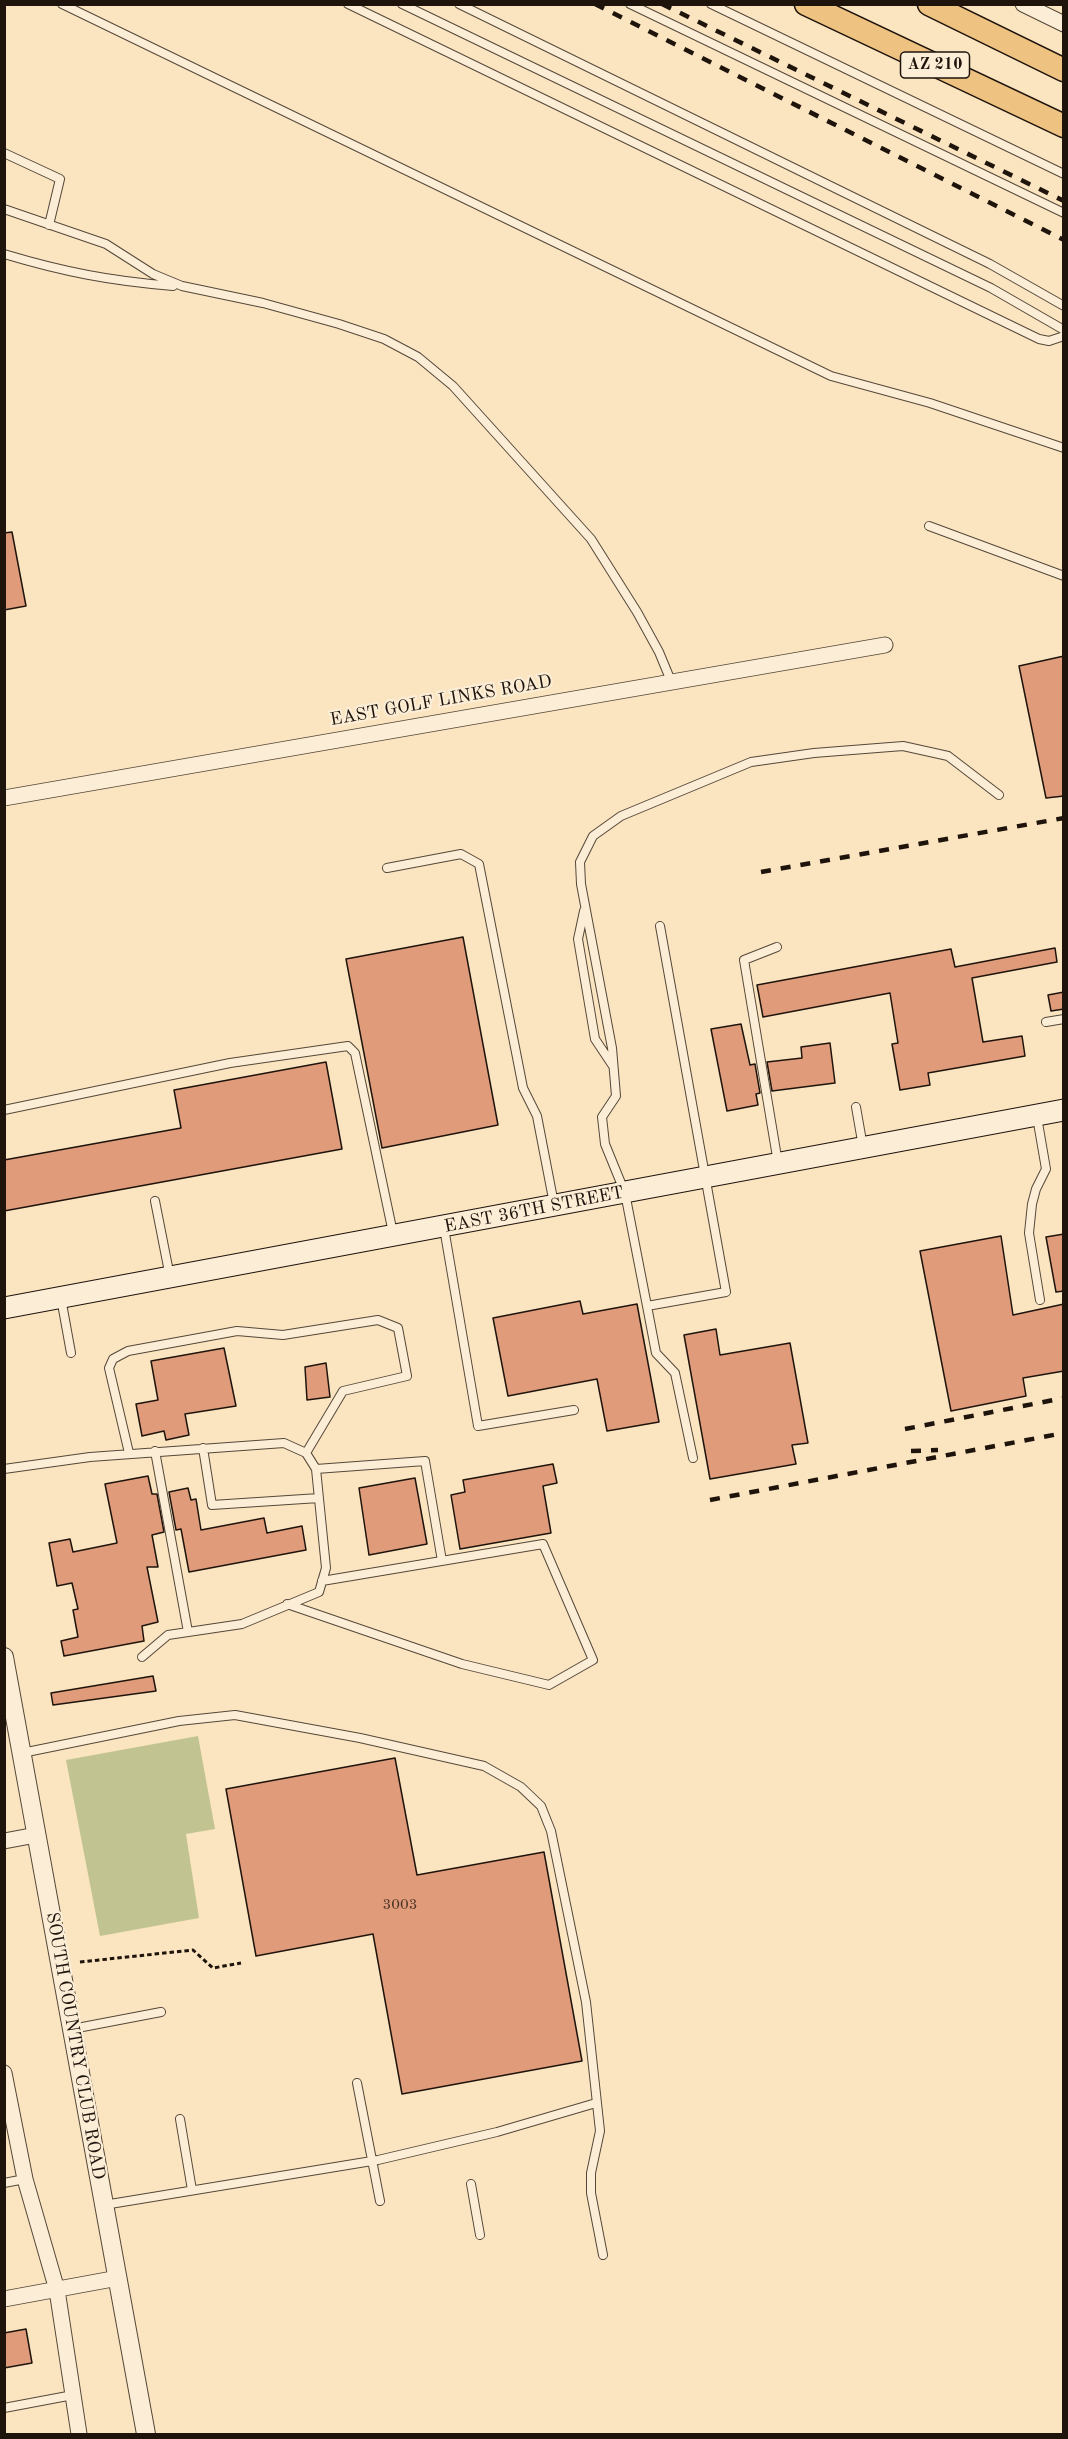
<!DOCTYPE html>
<html>
<head>
<meta charset="utf-8">
<style>
  body { margin:0 }
  #map { position:relative; width:1068px; height:2439px; overflow:hidden; background:#fbe4c0; font-family:"Old Standard TT",serif }
  canvas { display:block }
  .frame { position:absolute; inset:0; border:6px solid #1e140c; pointer-events:none }
</style>
</head>
<body>
<div id="map">
<canvas width="1068" height="2439"></canvas>
<div class="frame"></div>
</div>
<script>
const ctx = document.querySelector('canvas').getContext('2d');
ctx.lineJoin = 'round';
function fill(path, color) { ctx.fillStyle = color; ctx.fill(path, 'evenodd'); }
function trace(path, color, width, dash) { ctx.strokeStyle = color; ctx.lineWidth = width; ctx.lineCap = dash ? 'butt' : 'round'; ctx.setLineDash(dash || []); ctx.stroke(path); }
function label(font, color, halo, rows, align = 'center') {
  ctx.font = font + ' "Old Standard TT",serif'; ctx.lineWidth = 4.5; ctx.setLineDash([]); ctx.textBaseline = 'middle'; ctx.strokeStyle = halo; ctx.fillStyle = color; for (const [text, x, y, turn = 0] of rows) {
    ctx.save(); ctx.translate(x, y); ctx.rotate((+turn || 0) * Math.PI / 180); ctx.textAlign = isNaN(turn) ? turn : align; if (halo) ctx.strokeText(text, 0, 0); ctx.fillText(text, 0, 0); ctx.restore();
  }
}
const green = new Path2D(`
  M 198,1736 L 215,1829 L 186,1834 L 199,1918 L 100,1936 L 66,1760 Z`);
const building = new Path2D(`
  M 12,532 L 26,606 L 4,610 L 4,533 Z
  M 1064,656 L 1064,796 L 1046,798 L 1019,666 Z
  M 463,937 L 498,1125 L 382,1148 L 346,959 Z
  M 1055,948 L 1057,962 L 972,978 L 983,1042 L 1022,1036 L 1025,1056 L 928,1073 L 930,1085 L 900,1090 L 892,1044 L 898,1043 L 890,993 L 763,1017 L 757,985 L 951,949 L 955,967 Z
  M 1064,992 L 1064,1009 L 1051,1011 L 1048,995 Z
  M 741,1024 L 750,1065 L 755,1064 L 760,1093 L 756,1094 L 758,1105 L 727,1111 L 711,1029 Z
  M 830,1043 L 835,1083 L 772,1091 L 767,1062 L 802,1058 L 801,1047 Z
  M 326,1062 L 342,1149 L 4,1211 L 4,1160 L 181,1128 L 174,1090 Z
  M 1064,1234 L 1064,1291 L 1056,1292 L 1046,1237 Z
  M 1001,1236 L 1013,1315 L 1064,1304 L 1064,1371 L 1023,1378 L 1026,1396 L 951,1411 L 920,1251 Z
  M 580,1301 L 583,1314 L 637,1304 L 659,1422 L 607,1431 L 597,1379 L 508,1396 L 493,1318 Z
  M 716,1329 L 720,1355 L 790,1343 L 808,1443 L 792,1445 L 796,1464 L 710,1479 L 684,1335 Z
  M 224,1348 L 236,1406 L 185,1414 L 189,1435 L 166,1440 L 164,1431 L 142,1436 L 136,1404 L 158,1400 L 151,1361 Z
  M 326,1363 L 330,1397 L 307,1400 L 305,1367 Z
  M 553,1464 L 557,1483 L 543,1486 L 551,1533 L 460,1549 L 451,1495 L 465,1492 L 463,1480 Z
  M 148,1476 L 152,1494 L 157,1494 L 164,1532 L 152,1535 L 158,1567 L 147,1567 L 158,1622 L 142,1626 L 144,1641 L 64,1656 L 61,1641 L 78,1637 L 73,1610 L 78,1609 L 72,1583 L 57,1586 L 49,1543 L 70,1539 L 73,1552 L 117,1543 L 105,1484 Z
  M 415,1478 L 427,1544 L 369,1555 L 359,1488 Z
  M 188,1488 L 191,1500 L 196,1499 L 201,1530 L 264,1518 L 267,1533 L 302,1526 L 306,1550 L 189,1572 L 181,1529 L 176,1530 L 169,1492 Z
  M 153,1676 L 156,1691 L 53,1705 L 51,1693 Z
  M 395,1758 L 417,1875 L 544,1852 L 582,2061 L 402,2094 L 373,1934 L 256,1956 L 226,1789 Z
  M 26,2329 L 32,2363 L 4,2368 L 4,2333 Z`);
const path = new Path2D(`
  M 80,1962 L 193,1950 L 213,1968 L 241,1963`);
const service = new Path2D(`
  M 62,4 L 831,376 L 930,403 L 1064,448
  M 348,4 L 1039,339 L 1049,341 L 1064,336
  M 402,4 L 991,288 L 1064,330
  M 459,4 L 990,264 L 1064,306
  M 630,4 L 1064,213
  M 711,4 L 1064,174
  M 4,153 L 60,179 L 49,225
  M 4,209 L 106,244 L 153,274 L 182,286 L 263,303 L 339,324 L 384,339 L 418,357 L 453,386 L 591,539 L 637,612 L 659,652 L 671,681
  M 4,254 C 64,272 111,281 173,286
  M 929,526 L 1064,576
  M 387,868 L 461,854 L 479,864 L 523,1088 L 537,1116 L 554,1204
  M 584,911 L 578,939 L 595,1039 L 613,1066
  M 660,926 L 726,1292 L 647,1306 L 625,1193 L 605,1144 L 602,1117 L 616,1096 L 612,1048 L 581,884 L 580,862 L 593,836 L 621,816 L 751,762 L 814,753 L 903,746 L 948,756 L 999,795
  M 777,947 L 744,960 L 778,1163
  M 1046,1022 L 1064,1019
  M 856,1107 L 863,1147
  M 4,1110 L 230,1063 L 348,1046 L 355,1053 L 393,1233
  M 1037,1117 L 1046,1169 L 1036,1189 L 1032,1204 L 1029,1233 L 1040,1300
  M 155,1201 L 170,1277
  M 444,1228 L 478,1426 L 574,1410
  M 61,1298 L 71,1353
  M 647,1306 L 656,1353 L 675,1373 L 693,1458
  M 203,1448 L 212,1505 L 319,1498
  M 155,1451 L 188,1632
  M 129,1453 L 109,1368 L 113,1359 L 128,1351 L 237,1331 L 283,1335 L 378,1320 L 398,1328 L 407,1376 L 343,1391 L 306,1453
  M 4,1469 L 90,1457 L 284,1443 L 306,1453 L 316,1469 L 326,1568 L 319,1592 L 242,1624 L 168,1635 L 142,1657
  M 316,1469 L 425,1461 L 442,1561
  M 287,1604 L 462,1664 L 549,1685 L 593,1660 L 543,1544 L 322,1581
  M 22,1753 L 179,1721 L 235,1715 L 360,1738 L 484,1766 L 521,1787 L 541,1806 L 551,1831 L 586,2002 L 600,2131 L 591,2173 L 591,2193 L 603,2255
  M 72,2029 L 161,2012
  M 357,2083 L 380,2201
  M 180,2119 L 192,2190
  M 4,2183 L 25,2179
  M 471,2184 L 480,2235
  M 104,2205 L 378,2160 L 497,2132 L 596,2103
  M 4,2408 L 73,2395`);
const minor = new Path2D(`
  M 1023,4 L 1064,24
  M 4,798 L 885,645
  M 4,1841 L 36,1835
  M 4,2073 L 25,2179 L 57,2290 L 79,2434
  M 4,2299 L 118,2278`);
const tertiary = new Path2D(`
  M 4,1657 L 146,2434`);
const secondary = new Path2D(`
  M 4,1308 L 1064,1110`);
const primary = new Path2D(`
  M 806,4 L 1064,126
  M 929,4 L 1064,70`);
const rail = new Path2D(`
  M 595,4 L 1064,240
  M 662,4 L 1064,201
  M 761,872 L 1064,818
  M 905,1429 L 1064,1398
  M 911,1451 L 938,1450
  M 710,1500 L 1064,1433`);
const numberNames = [
  ["3003",400,1905]
];
const shields = [
  [935,65,69]
];
const shieldNames = [
  ["AZ 210",935,65]
];
const streetNames = [
  ["EAST GOLF LINKS ROAD",441,701,-10],
  ["EAST 36TH STREET",534,1210,-11],
  ["SOUTH COUNTRY CLUB ROAD",75,2046,80]
];
fill(green, '#c1c491');
fill(building, '#df9b7a');
trace(building, '#1e140c', 1.5);
trace(service, '#554839', 10);
trace(minor, '#554839', 17);
trace(tertiary, '#554839', 20);
trace(secondary, '#1e140c', 23);
trace(primary, '#1e140c', 25);
trace(path, '#1e140c', 3, [4.5, 3]);
trace(service, '#fcedd6', 8);
trace(minor, '#fcedd6', 15);
trace(tertiary, '#fcedd6', 18);
trace(secondary, '#fcedd6', 21);
trace(primary, '#eec280', 22);
trace(rail, '#1e140c', 4.5, [10, 10]);
label('15px', '#4e3628', null, numberNames);
for (const [x, y, w] of shields) { const box = new Path2D(); box.roundRect(x - w / 2, y - 13, w, 26, 4.5); ctx.fillStyle = '#fcedd6'; ctx.fill(box); trace(box, '#1e140c', 1.5); }
label('bold 16px', '#1e140c', null, shieldNames);
label('18px', '#1e140c', '#fcedd6', streetNames);
</script>
</body>
</html>
